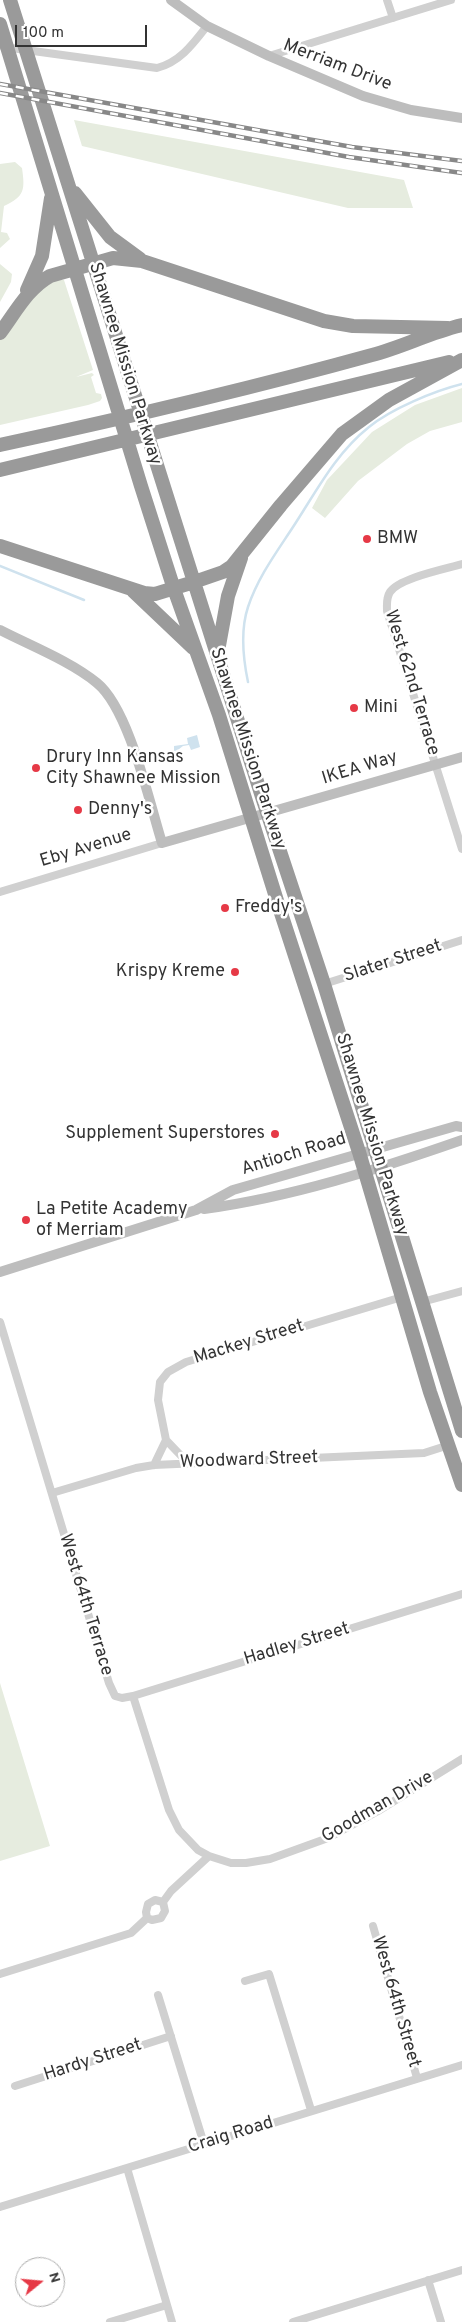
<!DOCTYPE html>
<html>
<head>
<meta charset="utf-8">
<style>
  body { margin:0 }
  #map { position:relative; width:462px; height:2322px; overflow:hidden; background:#fff; font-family:Overpass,sans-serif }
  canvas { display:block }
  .north { position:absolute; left:15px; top:2257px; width:50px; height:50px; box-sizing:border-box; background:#fff; border:1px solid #adadad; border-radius:50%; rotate:73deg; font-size:14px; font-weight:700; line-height:20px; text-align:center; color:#333 }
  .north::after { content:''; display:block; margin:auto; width:18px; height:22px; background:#e63946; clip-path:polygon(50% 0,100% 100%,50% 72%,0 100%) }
  .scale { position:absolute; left:15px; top:25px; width:132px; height:22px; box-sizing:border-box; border:2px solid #333; border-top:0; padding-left:6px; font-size:15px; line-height:18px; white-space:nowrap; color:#333; -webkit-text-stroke:4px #fff; paint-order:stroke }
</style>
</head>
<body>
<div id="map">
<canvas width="462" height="2322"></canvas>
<div class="north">N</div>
<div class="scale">100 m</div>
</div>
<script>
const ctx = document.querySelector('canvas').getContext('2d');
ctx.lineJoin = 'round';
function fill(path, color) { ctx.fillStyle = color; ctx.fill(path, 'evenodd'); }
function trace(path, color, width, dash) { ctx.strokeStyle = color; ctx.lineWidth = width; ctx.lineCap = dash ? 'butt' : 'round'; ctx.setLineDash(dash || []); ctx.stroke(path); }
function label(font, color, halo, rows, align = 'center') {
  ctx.font = font + ' Overpass,sans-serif'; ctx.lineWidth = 5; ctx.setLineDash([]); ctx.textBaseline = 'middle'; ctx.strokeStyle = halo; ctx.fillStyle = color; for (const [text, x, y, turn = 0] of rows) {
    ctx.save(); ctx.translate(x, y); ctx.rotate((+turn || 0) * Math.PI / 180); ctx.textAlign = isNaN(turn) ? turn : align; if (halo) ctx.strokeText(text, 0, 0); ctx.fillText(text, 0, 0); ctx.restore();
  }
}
const green = new Path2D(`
  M 74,120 L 404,180 L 413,208 L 348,208 L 82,146 Z
  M 15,162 L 22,168 C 25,190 25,196 4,206 L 1,232 L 7,233 L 10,239 L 0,248 L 0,164 Z
  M 0,264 L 12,274 L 11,282 L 0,302 Z
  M 55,280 L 64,280 L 93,370 L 76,377 L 92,373 L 94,375 L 91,377 L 96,393 L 101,394 L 102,398 L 100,401 L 88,405 L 0,425 L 0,340 L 39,289 Z
  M 462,388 L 462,422 L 430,431 L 407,444 L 358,481 L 325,518 L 312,508 L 327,480 L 372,432 L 415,405 Z
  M 0,1683 L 50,1846 L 0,1861 Z`);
const water = new Path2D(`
  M 197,735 L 200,747 L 191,750 L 189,745 L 183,746 L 174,753 L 174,746 L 188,744 L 187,738 Z`);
const stream = new Path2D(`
  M 0,566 L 84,600
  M 248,682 C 243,658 240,631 248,607 C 258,577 276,553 293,527 C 316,492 335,454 369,427 C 391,409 434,391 462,384`);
const street = new Path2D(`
  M 387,0 L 393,18
  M 4,47 L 157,68 C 180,62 193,44 207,26
  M 269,56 L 451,0
  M 462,564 C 445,569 399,578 390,592 C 386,598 387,604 387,611 L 462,849
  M 0,892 L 162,843
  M 324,984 L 462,940
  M 422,1302 L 462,1291
  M 0,1322 L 109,1683 L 115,1696 L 122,1698 L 133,1696 L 169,1810 L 179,1830 L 198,1850 L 209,1856 L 231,1863 L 246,1863 L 270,1859 L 328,1838 L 378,1811 L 462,1759
  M 166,1440 L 188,1463
  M 154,1465 L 166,1440 L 158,1400 L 160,1382 L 168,1372 L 186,1362 L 402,1297
  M 52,1493 L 136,1468 L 154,1465 L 424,1453 L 449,1445
  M 133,1696 L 462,1594
  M 163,1902 L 171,1891 L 209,1856
  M 147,1918 L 152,1920 L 161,1918 L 165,1911 L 163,1902
  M 147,1918 L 146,1912 L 148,1904 L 155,1900 L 163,1902
  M 373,1926 L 417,2078
  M 0,1974 L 131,1933 L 147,1918
  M 245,1981 L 269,1974 L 311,2110
  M 158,1995 L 204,2144
  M 15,2086 L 171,2036
  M 127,2168 L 172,2322
  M 0,2207 L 462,2065
  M 428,2280 L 441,2322
  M 110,2322 L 167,2305
  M 293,2322 L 462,2270`);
const secondary = new Path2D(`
  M 171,0 L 207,26 L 269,56 L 363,96 L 411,110 L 462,118
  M 0,630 C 31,646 70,661 97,683 C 129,709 149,801 162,843 L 462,757
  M 204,1209 C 292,1197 379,1169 462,1140
  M 0,1272 L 196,1210 L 233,1190 L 456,1126 L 462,1127`);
const highway = new Path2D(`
  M 10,0 L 262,797 L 324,984 L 462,1431
  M 0,24 L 141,486 L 174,589 L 219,715 L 279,907 L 359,1152 L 430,1392 L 462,1485
  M 75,193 L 110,237 L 140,259
  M 27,290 L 42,256 L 51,198
  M 0,333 C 15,313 28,288 50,276 L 113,258 L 142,261 L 324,321 L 353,326 L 448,328
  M 0,445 C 125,418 249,389 372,355 C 403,347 431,332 462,325
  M 0,470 L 449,362
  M 0,546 L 144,593 L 155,594 L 194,582 L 223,572 L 232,566 L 281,505 L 342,434 L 389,400 L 462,360
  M 133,591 L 193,648
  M 218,651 L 228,596 L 241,558`);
const rail = new Path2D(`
  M 0,84 L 352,147 L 462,161
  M 0,93 L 349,157 L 462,173`);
const markers = [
  [367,539,5,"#e63946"],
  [354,708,5,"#e63946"],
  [36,768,5,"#e63946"],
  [78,810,5,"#e63946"],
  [225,908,5,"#e63946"],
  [235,972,5,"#e63946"],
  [275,1134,5,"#e63946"],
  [26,1220,5,"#e63946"]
];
const streetNames = [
  ["Merriam Drive",337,66,21],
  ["Shawnee Mission Parkway",124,364,73],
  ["West 62nd Terrace",411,683,73],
  ["Shawnee Mission Parkway",247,749,72],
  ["IKEA Way",360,769,-17],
  ["Eby Avenue",86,849,-17],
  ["Slater Street",393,962,-18],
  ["Shawnee Mission Parkway",371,1135,73],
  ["Antioch Road",294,1155,-17],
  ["Mackey Street",249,1343,-17],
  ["Woodward Street",249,1461,-2],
  ["West 64th Terrace",85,1605,73],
  ["Hadley Street",297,1645,-17],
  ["Goodman Drive",378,1808,-30],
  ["West 64th Street",395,2002,74],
  ["Hardy Street",93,2061,-18],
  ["Craig Road",231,2136,-17]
];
const poiNames = [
  ["BMW",377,539],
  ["Mini",364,708],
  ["Drury Inn Kansas",46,758],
  ["City Shawnee Mission",46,779],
  ["Denny's",88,810],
  ["Freddy's",235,908],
  ["Krispy Kreme",225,972,"right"],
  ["Supplement Superstores",265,1134,"right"],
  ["La Petite Academy",36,1210],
  ["of Merriam",36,1231]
];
fill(green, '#e6ecdf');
fill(water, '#cfe2ee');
trace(stream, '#cfe2ee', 2.5);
trace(street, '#d0d0d0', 8);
trace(secondary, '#bdbdbd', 10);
trace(highway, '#9a9a9a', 14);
trace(rail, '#888', 4.5);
trace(rail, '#fff', 2.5, [8]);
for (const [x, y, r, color] of markers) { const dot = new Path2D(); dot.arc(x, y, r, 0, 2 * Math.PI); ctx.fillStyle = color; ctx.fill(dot); trace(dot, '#fff', 2); }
label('18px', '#333', '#fff', streetNames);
label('18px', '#333', '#fff', poiNames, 'left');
</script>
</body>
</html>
